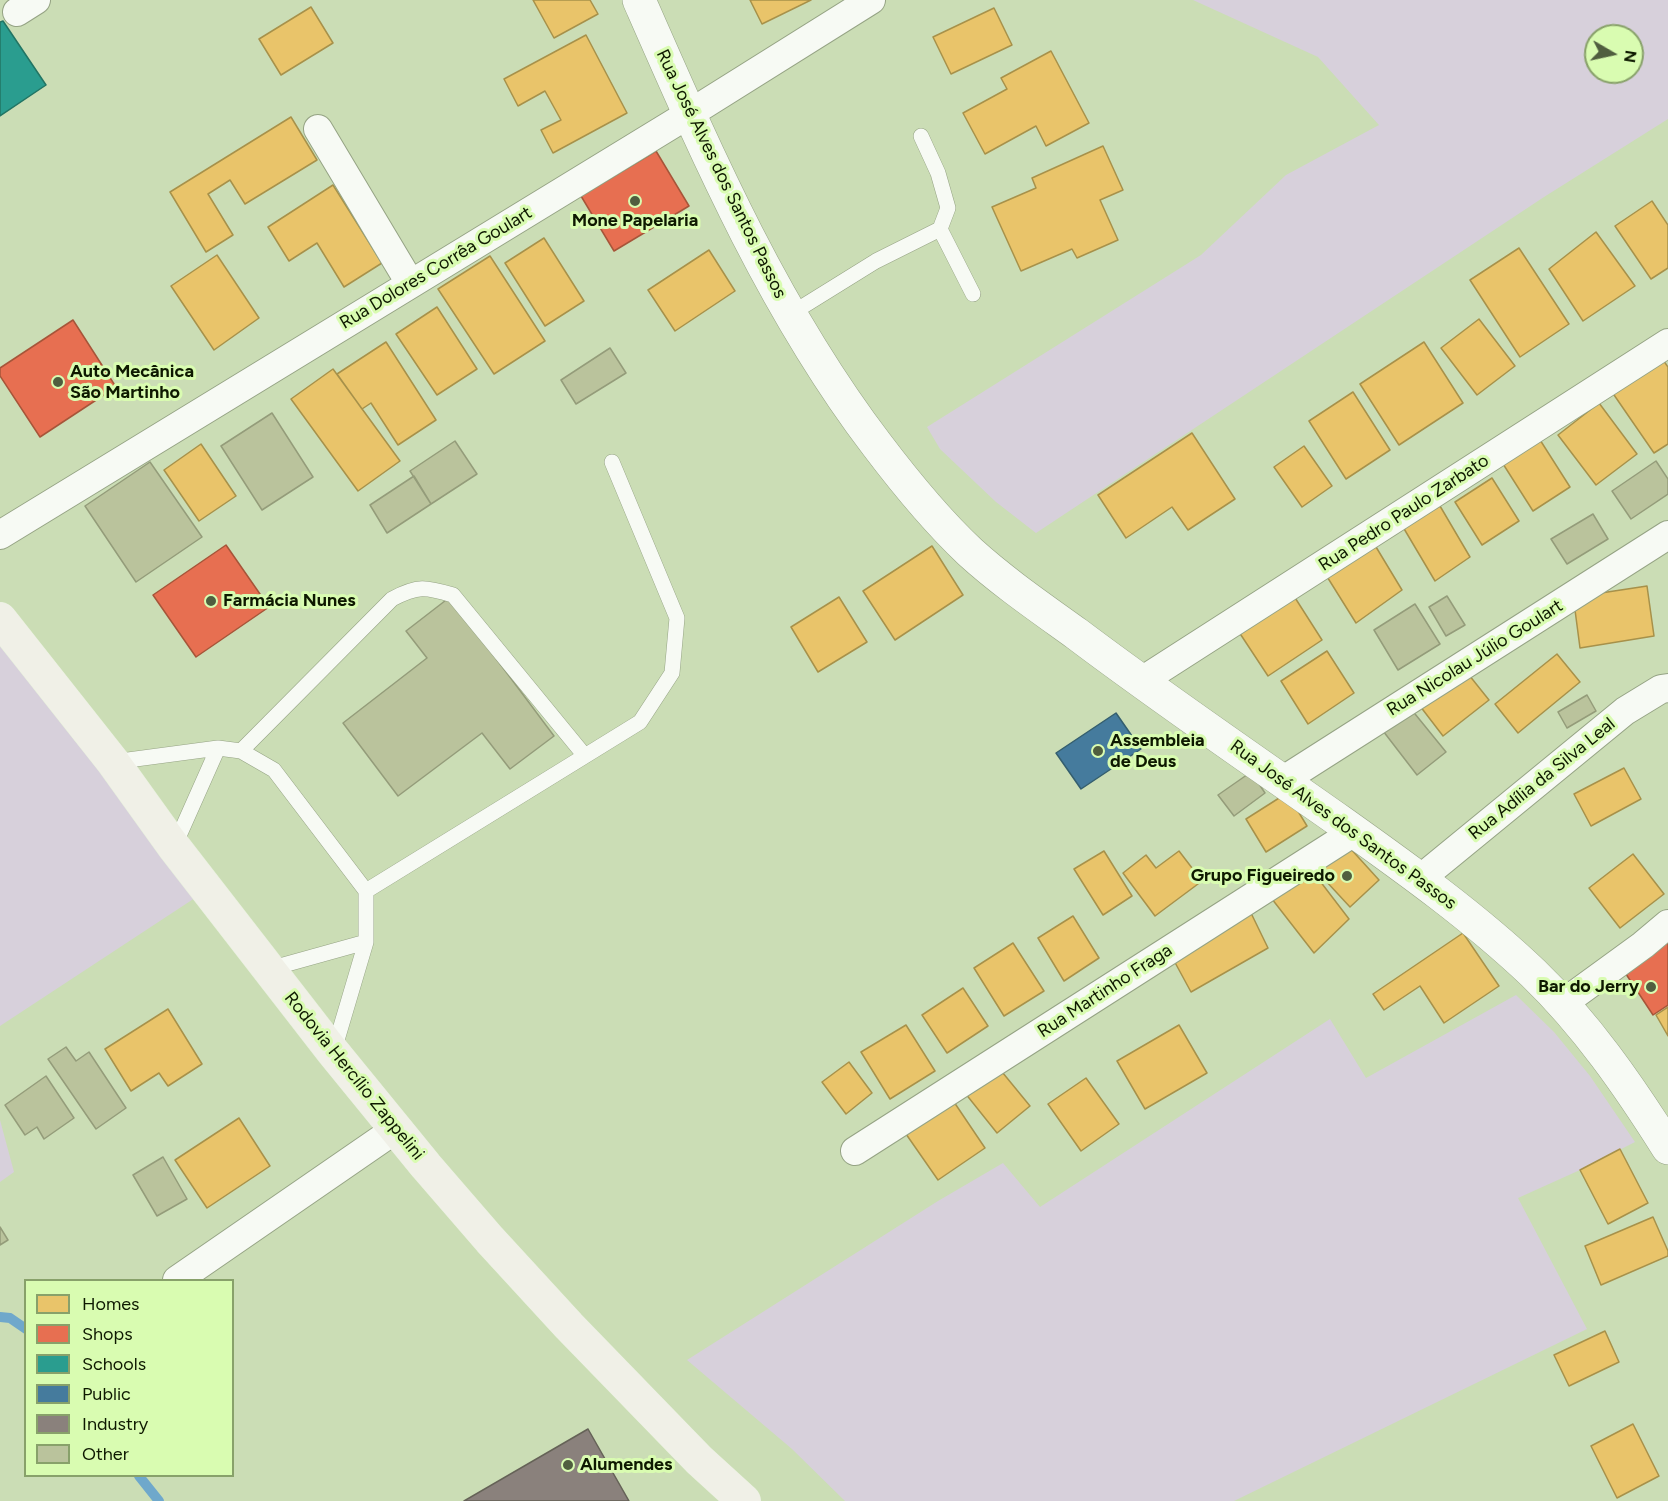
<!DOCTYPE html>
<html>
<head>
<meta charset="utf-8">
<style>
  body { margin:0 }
  #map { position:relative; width:1668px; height:1501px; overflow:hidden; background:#cbddb5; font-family:Figtree,sans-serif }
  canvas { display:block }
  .legend { position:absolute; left:24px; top:1279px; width:210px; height:198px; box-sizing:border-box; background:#d9fcb1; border:2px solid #88a16a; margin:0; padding:8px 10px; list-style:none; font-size:18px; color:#0e1900 }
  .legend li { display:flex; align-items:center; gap:12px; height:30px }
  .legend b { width:30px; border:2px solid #88a16a }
  .north { position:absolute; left:1584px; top:24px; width:60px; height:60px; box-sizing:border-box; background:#d9fcb1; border:2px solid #88a16a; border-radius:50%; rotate:99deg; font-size:16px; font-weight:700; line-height:24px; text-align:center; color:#0e1900 }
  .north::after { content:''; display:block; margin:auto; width:21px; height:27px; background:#505e3f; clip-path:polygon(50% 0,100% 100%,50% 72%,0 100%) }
</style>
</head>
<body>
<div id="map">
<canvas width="1668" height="1501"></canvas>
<ul class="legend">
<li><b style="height:16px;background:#e9c46a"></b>Homes</li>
<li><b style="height:16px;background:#e76f51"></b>Shops</li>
<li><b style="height:16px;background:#2a9d8f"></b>Schools</li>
<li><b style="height:16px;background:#457b9d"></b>Public</li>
<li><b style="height:16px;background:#8a817c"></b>Industry</li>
<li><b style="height:16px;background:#bac39c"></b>Other</li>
</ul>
<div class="north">N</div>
</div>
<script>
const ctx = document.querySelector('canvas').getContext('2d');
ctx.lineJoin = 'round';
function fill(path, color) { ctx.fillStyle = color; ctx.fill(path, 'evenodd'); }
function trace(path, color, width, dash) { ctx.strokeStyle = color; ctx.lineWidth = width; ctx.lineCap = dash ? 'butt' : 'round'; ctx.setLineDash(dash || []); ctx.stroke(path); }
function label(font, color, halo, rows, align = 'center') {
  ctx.font = font + ' Figtree,sans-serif'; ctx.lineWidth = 6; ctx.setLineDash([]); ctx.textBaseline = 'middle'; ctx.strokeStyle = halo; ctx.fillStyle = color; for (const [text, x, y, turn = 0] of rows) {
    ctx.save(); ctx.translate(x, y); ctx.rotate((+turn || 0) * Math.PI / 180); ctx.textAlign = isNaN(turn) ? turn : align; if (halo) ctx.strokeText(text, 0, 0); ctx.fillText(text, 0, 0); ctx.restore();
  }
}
const green = new Path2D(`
  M 1193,0 L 1668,0 L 1668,119 L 1544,197 L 1036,533 L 996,502 L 940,449 L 927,427 L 1201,255 L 1286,175 L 1379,125 L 1318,57 ZM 1596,36 L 1632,36 L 1632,72 L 1596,72 Z
  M 0,645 L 64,727 L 201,894 L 0,1026 Z
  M 1516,995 L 1554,1032 L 1590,1076 L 1635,1142 L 1580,1170 L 1518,1198 L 1587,1329 L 1234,1501 L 845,1501 L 792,1449 L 687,1360 L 938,1201 L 1003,1163 L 1040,1207 L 1330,1019 L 1366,1078 Z
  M 0,1120 L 14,1172 L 0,1182 Z`);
const homes = new Path2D(`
  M 533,0 L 590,0 L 598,14 L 554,38 Z
  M 750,0 L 811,0 L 762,24 Z
  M 311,7 L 333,43 L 281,75 L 259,39 Z
  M 994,8 L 1012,45 L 951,74 L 933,37 Z
  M 586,35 L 627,113 L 553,153 L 541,130 L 561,120 L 545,91 L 518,106 L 504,79 Z
  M 1051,51 L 1089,123 L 1046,146 L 1036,126 L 985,154 L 963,113 L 1007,89 L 1001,78 Z
  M 291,117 L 317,160 L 245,204 L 230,180 L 208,194 L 233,235 L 206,252 L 170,192 Z
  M 1103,146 L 1123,190 L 1100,200 L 1118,240 L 1077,258 L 1072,249 L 1021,271 L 992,207 L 1036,188 L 1032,178 Z
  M 333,185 L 382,263 L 344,287 L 317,243 L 289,261 L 268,227 Z
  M 1652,201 L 1668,225 L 1668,268 L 1651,279 L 1615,226 Z
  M 1596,232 L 1635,286 L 1583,321 L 1549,269 Z
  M 544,238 L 584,301 L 545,326 L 505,263 Z
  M 1519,248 L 1569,324 L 1520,357 L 1470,280 Z
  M 709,250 L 735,291 L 675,331 L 648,290 Z
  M 217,255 L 259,318 L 214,350 L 171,286 Z
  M 490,256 L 545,341 L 494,374 L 438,289 Z
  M 437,307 L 477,369 L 437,395 L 396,334 Z
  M 1479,319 L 1515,366 L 1477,395 L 1441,348 Z
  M 386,342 L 436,420 L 398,445 L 371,403 L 362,409 L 337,374 Z
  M 1424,342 L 1463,403 L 1399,445 L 1360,384 Z
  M 1661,357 L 1668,367 L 1668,444 L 1654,453 L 1612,392 Z
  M 333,369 L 400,461 L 358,491 L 291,399 Z
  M 1353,392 L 1390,450 L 1346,479 L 1309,421 Z
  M 1599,403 L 1637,454 L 1596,485 L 1558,435 Z
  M 1535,432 L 1570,487 L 1533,511 L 1498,456 Z
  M 1192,433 L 1235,499 L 1188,530 L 1172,507 L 1126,538 L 1098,495 Z
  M 201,444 L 236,496 L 199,521 L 164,470 Z
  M 1304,446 L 1332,486 L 1302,507 L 1274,467 Z
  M 1492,478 L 1519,521 L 1482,545 L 1455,502 Z
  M 1440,506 L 1470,557 L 1435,581 L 1403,527 Z
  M 1370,537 L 1402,590 L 1356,623 L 1321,567 Z
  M 932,546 L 963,595 L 895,640 L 863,591 Z
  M 1647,586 L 1654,636 L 1580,648 L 1575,610 L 1601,593 Z
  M 1292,593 L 1322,640 L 1268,676 L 1237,629 Z
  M 839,597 L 867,642 L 818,672 L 791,627 Z
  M 1327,651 L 1354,693 L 1308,724 L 1281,681 Z
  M 1557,654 L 1580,682 L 1518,733 L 1495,704 Z
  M 1465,670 L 1489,700 L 1443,736 L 1420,706 Z
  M 1624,768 L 1641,799 L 1591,826 L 1574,794 Z
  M 1287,793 L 1307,826 L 1266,852 L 1246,819 Z
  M 1349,847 L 1379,880 L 1350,907 L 1312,866 Z
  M 1104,851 L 1132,896 L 1103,915 L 1074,869 Z
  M 1179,851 L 1202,881 L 1155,916 L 1123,873 L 1146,855 L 1156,868 Z
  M 1633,854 L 1664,894 L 1620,928 L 1589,888 Z
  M 1310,868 L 1349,919 L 1314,953 L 1272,899 Z
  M 1250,911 L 1268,948 L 1191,992 L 1172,957 Z
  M 1073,916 L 1099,958 L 1064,981 L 1038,938 Z
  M 1463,933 L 1499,986 L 1444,1023 L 1420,986 L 1384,1010 L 1373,994 Z
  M 1013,943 L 1044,991 L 1004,1016 L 974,968 Z
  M 963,988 L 988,1026 L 947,1053 L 922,1015 Z
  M 1668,1007 L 1668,1036 L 1656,1015 Z
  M 168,1009 L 202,1064 L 168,1086 L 159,1073 L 131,1091 L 105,1049 Z
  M 906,1025 L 935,1071 L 890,1099 L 861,1052 Z
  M 1179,1025 L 1207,1073 L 1145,1109 L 1117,1061 Z
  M 849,1062 L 872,1093 L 846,1114 L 822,1082 Z
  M 998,1067 L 1030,1106 L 997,1133 L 965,1093 Z
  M 1086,1078 L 1119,1124 L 1081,1151 L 1048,1104 Z
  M 954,1102 L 985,1148 L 938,1180 L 906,1134 Z
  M 239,1118 L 270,1166 L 207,1208 L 175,1160 Z
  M 1620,1149 L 1648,1203 L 1608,1224 L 1580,1170 Z
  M 1653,1217 L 1668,1251 L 1668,1256 L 1601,1285 L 1585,1246 Z
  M 1605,1331 L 1619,1362 L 1569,1386 L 1554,1355 Z
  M 1633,1424 L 1659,1476 L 1617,1498 L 1591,1446 Z`);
const shops = new Path2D(`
  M 656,151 L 689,206 L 614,251 L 581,196 Z
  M 73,320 L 116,387 L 40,437 L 0,376 L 0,368 Z
  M 226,545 L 269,607 L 196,657 L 153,595 Z
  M 1668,939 L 1668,1005 L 1653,1015 L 1622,968 Z`);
const schools = new Path2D(`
  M 3,21 L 46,85 L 0,116 L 0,22 Z`);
const public = new Path2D(`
  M 1116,713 L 1141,749 L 1081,789 L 1056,753 Z`);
const industry = new Path2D(`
  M 588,1429 L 629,1501 L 464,1501 Z`);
const stream = new Path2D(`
  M 0,1317 L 10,1318 L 26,1329
  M 139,1476 L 159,1501`);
const building = new Path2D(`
  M 610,348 L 626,373 L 576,404 L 561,380 Z
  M 272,413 L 313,477 L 262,510 L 221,446 Z
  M 455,441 L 477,474 L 431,504 L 410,471 Z
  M 1656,461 L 1668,479 L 1668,494 L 1631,519 L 1612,491 Z
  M 150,462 L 202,537 L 136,582 L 85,506 Z
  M 414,476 L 431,504 L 387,533 L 370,505 Z
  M 1593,514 L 1608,539 L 1567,564 L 1551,539 Z
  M 1447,596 L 1465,625 L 1446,636 L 1429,607 Z
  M 450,597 L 554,736 L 510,769 L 482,733 L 398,796 L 343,723 L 427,658 L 406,631 Z
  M 1415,604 L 1440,644 L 1398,670 L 1374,630 Z
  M 1587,695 L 1596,711 L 1567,728 L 1558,712 Z
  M 1411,709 L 1446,752 L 1417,775 L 1380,727 Z
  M 1251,772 L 1265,793 L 1234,816 L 1218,795 Z
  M 66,1047 L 76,1061 L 89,1052 L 126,1108 L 96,1129 L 48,1059 Z
  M 46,1076 L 74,1118 L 44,1139 L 37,1127 L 25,1135 L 5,1105 Z
  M 163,1157 L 187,1199 L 157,1216 L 133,1175 Z
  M 0,1227 L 8,1240 L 0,1245 Z`);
const service = new Path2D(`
  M 940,229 L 973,294
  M 789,315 L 876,261 L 940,229 L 948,208 L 938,173 L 921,136
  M 241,751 L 392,599 C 418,585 426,587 453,595 L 585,756
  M 113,762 L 218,748 L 241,751 L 274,770 L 366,891 L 366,942 L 334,1050
  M 174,847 L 218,748
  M 366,891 L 640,722 L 672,673 L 677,618 L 612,462
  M 269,969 L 366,942`);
const minor = new Path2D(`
  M 17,12 L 36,0
  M 318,129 L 410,283
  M 0,535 L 689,114 L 871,0
  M 1140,682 L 1668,343
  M 1282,781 L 1668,535
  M 1420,879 L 1625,711 L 1661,689 L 1668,688
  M 1562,1004 L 1643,945 L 1668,924
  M 855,1151 L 1354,832
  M 177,1280 L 396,1129`);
const tertiary = new Path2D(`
  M 639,0 C 707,155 774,310 877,445 C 905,482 936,520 970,552 C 1003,582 1041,608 1077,634 C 1163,699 1253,760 1341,822 C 1407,869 1474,917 1533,973 C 1586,1024 1629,1086 1668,1148`);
const primary = new Path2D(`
  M 0,619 L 113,762 L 174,847 L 333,1052 L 426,1166 L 490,1240 L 569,1326 L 699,1460 L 744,1501`);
const markers = [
  [635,201,6,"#505e3f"],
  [58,382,6,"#505e3f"],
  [211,601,6,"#505e3f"],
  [1098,751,6,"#505e3f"],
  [1347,876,6,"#505e3f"],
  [1651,987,6,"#505e3f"],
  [568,1465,6,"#505e3f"]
];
const streetNames = [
  ["Rua José Alves dos Santos Passos",721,174,64],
  ["Rua Dolores Corrêa Goulart",436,268,-31],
  ["Rua Pedro Paulo Zarbato",1404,513,-33],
  ["Rua Nicolau Júlio Goulart",1475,658,-32],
  ["Rua Adília da Silva Leal",1542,779,-39],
  ["Rua José Alves dos Santos Passos",1343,825,36],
  ["Rua Martinho Fraga",1105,991,-33],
  ["Rodovia Hercílio Zappelini",354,1076,51]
];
const poiNames = [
  ["Mone Papelaria",635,221,"center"],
  ["Auto Mecânica",70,372],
  ["São Martinho",70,393],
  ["Farmácia Nunes",223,601],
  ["Assembleia",1110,741],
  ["de Deus",1110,762],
  ["Grupo Figueiredo",1335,876,"right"],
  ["Bar do Jerry",1639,987,"right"],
  ["Alumendes",580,1465]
];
fill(green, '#d7d0db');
fill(homes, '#e9c46a');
trace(homes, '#a7914a', 1.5);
fill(shops, '#e76f51');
trace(shops, '#a65539', 1.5);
fill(schools, '#2a9d8f');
trace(schools, '#227564', 1.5);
fill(public, '#457b9d');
trace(public, '#345e6e', 1.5);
fill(industry, '#8a817c');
trace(industry, '#656257', 1.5);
trace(stream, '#6fa8cb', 10);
fill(building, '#bac39c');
trace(building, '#949c7a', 1.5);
trace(service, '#95a384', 16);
trace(minor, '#95a384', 30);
trace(tertiary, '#95a384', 34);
trace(primary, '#e8f0de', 34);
trace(service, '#f7faf4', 15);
trace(minor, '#f7faf4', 28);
trace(tertiary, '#f7faf4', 33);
trace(primary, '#f0f0e7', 33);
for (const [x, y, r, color] of markers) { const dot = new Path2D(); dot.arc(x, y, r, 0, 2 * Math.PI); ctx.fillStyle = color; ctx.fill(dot); trace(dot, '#d9fcb1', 2); }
label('18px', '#0e1900', '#d9fcb1', streetNames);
label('bold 18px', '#0e1900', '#d9fcb1', poiNames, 'left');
</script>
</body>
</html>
